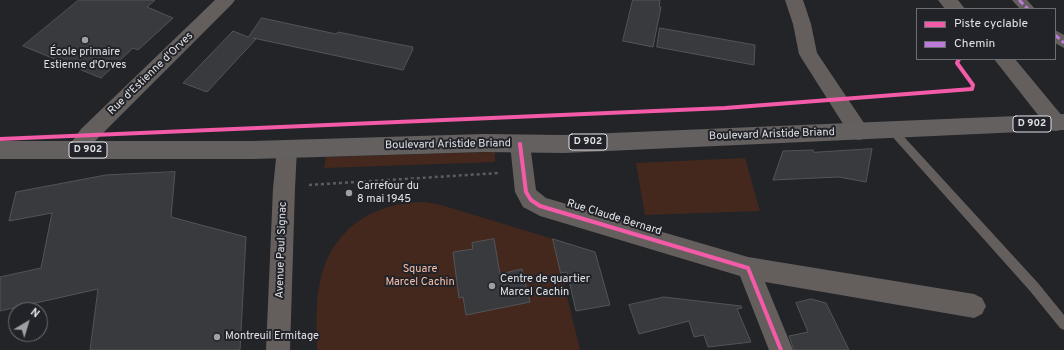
<!DOCTYPE html>
<html>
<head>
<meta charset="utf-8">
<style>
  body { margin:0 }
  #map { position:relative; width:1064px; height:350px; overflow:hidden; background:#232428; font-family:Overpass,sans-serif }
  canvas { display:block }
  .legend { position:absolute; left:916px; top:8px; width:140px; height:52px; box-sizing:border-box; background:#222329; border:1px solid #6e6f75; margin:0; padding:5px 7px; list-style:none; font-size:12px; color:#e1e2e6 }
  .legend li { display:flex; align-items:center; gap:8px; height:20px }
  .legend b { width:20px; border:1px solid #6e6f75 }
  .north { position:absolute; left:8px; top:302px; width:40px; height:40px; box-sizing:border-box; background:#222329; border:1px solid #6e6f75; border-radius:50%; rotate:38deg; font-size:11px; font-weight:700; line-height:16px; text-align:center; color:#e1e2e6 }
  .north::after { content:''; display:block; margin:auto; width:14px; height:18px; background:#9ea0a4; clip-path:polygon(50% 0,100% 100%,50% 72%,0 100%) }
</style>
</head>
<body>
<div id="map">
<canvas width="1064" height="350"></canvas>
<ul class="legend">
<li><b style="height:5px;background:#f35aa7"></b>Piste cyclable</li>
<li><b style="height:5px;background:#bd7bd9"></b>Chemin</li>
</ul>
<div class="north">N</div>
</div>
<script>
const ctx = document.querySelector('canvas').getContext('2d');
ctx.lineJoin = 'round';
function fill(path, color) { ctx.fillStyle = color; ctx.fill(path, 'evenodd'); }
function trace(path, color, width, dash) { ctx.strokeStyle = color; ctx.lineWidth = width; ctx.lineCap = dash ? 'butt' : 'round'; ctx.setLineDash(dash || []); ctx.stroke(path); }
function label(font, color, halo, rows, align = 'center') {
  ctx.font = font + ' Overpass,sans-serif'; ctx.lineWidth = 4; ctx.setLineDash([]); ctx.textBaseline = 'middle'; ctx.strokeStyle = halo; ctx.fillStyle = color; for (const [text, x, y, turn = 0] of rows) {
    ctx.save(); ctx.translate(x, y); ctx.rotate((+turn || 0) * Math.PI / 180); ctx.textAlign = isNaN(turn) ? turn : align; if (halo) ctx.strokeText(text, 0, 0); ctx.fillText(text, 0, 0); ctx.restore();
  }
}
const green = new Path2D(`
  M 495,152 L 495,162 L 324,168 L 326,157 Z
  M 745,158 L 760,211 L 645,215 L 636,163 Z
  M 425,202 L 441,205 L 553,239 L 580,350 L 317,350 C 317,328 315,304 320,282 C 331,229 373,202 425,202 Z`);
const building = new Path2D(`
  M 79,0 L 155,0 L 147,7 L 173,18 L 138,50 L 133,48 L 101,78 L 23,46 Z
  M 633,0 L 660,0 L 659,6 L 661,7 L 653,47 L 623,41 Z
  M 262,18 L 336,34 L 338,32 L 392,43 L 413,47 L 412,49 L 413,49 L 403,70 L 253,38 L 256,39 L 207,92 L 183,83 L 233,31 L 248,37 Z
  M 660,28 L 755,45 L 754,65 L 657,47 Z
  M 872,149 L 866,182 L 839,177 L 773,180 L 783,151 L 813,150 L 814,152 Z
  M 175,172 L 171,217 L 246,237 L 240,350 L 90,350 L 98,289 L 0,311 L 0,277 L 41,268 L 52,213 L 9,221 L 16,192 L 106,175 Z
  M 494,239 L 500,274 L 522,269 L 530,302 L 466,315 L 463,297 L 459,298 L 453,252 L 473,249 L 472,243 Z
  M 553,239 L 595,252 L 610,305 L 576,311 L 567,272 L 561,273 Z
  M 664,297 L 741,306 L 742,308 L 737,309 L 751,342 L 708,347 L 704,335 L 694,337 L 689,321 L 639,334 L 629,305 Z
  M 811,299 L 826,303 L 849,350 L 794,350 L 789,336 L 808,332 L 796,303 Z`);
const path = new Path2D(`
  M 309,185 L 499,173`);
const service = new Path2D(`
  M 892,126 L 895,127 L 1038,283 L 1064,315 L 1064,330 L 1060,328 L 1030,291 L 889,133 L 887,130 L 889,127 Z`);
const pedestrian = new Path2D(`
  M 1012,0 L 1027,0 L 1035,9 L 1020,9 Z
  M 1055,30 L 1064,35 L 1064,48 L 1055,43 Z`);
const minor = new Path2D(`
  M 215,0 L 235,0 L 232,4 L 95,141 C 87,151 84,161 69,156 L 66,150 L 81,129 Z
  M 785,0 L 803,0 L 811,24 L 817,53 L 866,126 L 869,132 L 866,138 L 859,140 L 852,138 L 802,59 L 799,54 L 793,24 Z
  M 520,136 L 527,138 L 530,144 L 536,190 L 546,198 L 748,257 L 974,294 L 982,298 L 986,306 L 982,314 L 974,318 L 765,282 L 793,350 L 769,350 L 740,276 L 540,216 L 523,207 L 515,192 L 510,144 L 513,138 Z
  M 287,140 L 294,143 L 297,149 L 295,188 L 290,350 L 266,350 L 273,188 L 277,149 L 280,143 Z`);
const tertiary = new Path2D(`
  M 938,0 L 958,0 L 965,9 L 945,9 Z
  M 994,59 L 1015,59 L 1063,117 L 1063,129 L 1056,131 L 1049,129 Z`);
const primary = new Path2D(`
  M 1064,114 L 1064,130 L 564,153 L 484,152 L 253,159 L 0,159 L 0,141 L 253,141 L 484,134 L 564,135 Z`);
const quiet = new Path2D(`
  M 1019,0 L 1028,9
  M 1055,35 L 1064,43`);
const cycleway = new Path2D(`
  M 0,139 L 725,108 L 972,89 L 973,85 L 957,63 L 959,59
  M 520,144 L 526,192 L 531,200 L 540,206 L 748,268 L 781,350`);
const markers = [
  [85,40,4,"#9ea0a4"],
  [349,193,4,"#9ea0a4"],
  [492,286,4,"#9ea0a4"],
  [217,337,4,"#9ea0a4"]
];
const shields = [
  [1032,124,38],
  [588,142,38],
  [88,150,38]
];
const shieldNames = [
  ["D 902",1032,124],
  ["D 902",588,142],
  ["D 902",88,150]
];
const poiNames = [
  ["École primaire",85,53,"center"],
  ["Estienne d'Orves",85,66,"center"],
  ["Carrefour du",357,187],
  ["8 mai 1945",357,200],
  ["Centre de quartier",500,280],
  ["Marcel Cachin",500,293],
  ["Montreuil Ermitage",225,337]
];
const streetNames = [
  ["Rue d'Estienne d'Orves",151,74,-44],
  ["Boulevard Aristide Briand",772,135,-2],
  ["Boulevard Aristide Briand",448,145,-1],
  ["Rue Claude Bernard",614,218,17],
  ["Avenue Paul Signac",282,250,-88]
];
const parkNames = [
  ["Square",420,270],
  ["Marcel Cachin",420,283]
];
fill(green, '#45281d');
fill(building, '#393a3d');
trace(building, '#535457', 1);
trace(path, '#5e5c5d', 2.5, [3, 3]);
fill(service, '#645f5d');
fill(pedestrian, '#645f5d');
fill(minor, '#645f5d');
fill(tertiary, '#645f5d');
fill(primary, '#64605f');
trace(quiet, '#bd7bd9', 3, [6, 3]);
trace(cycleway, '#f35aa7', 4);
for (const [x, y, r, color] of markers) { const dot = new Path2D(); dot.arc(x, y, r, 0, 2 * Math.PI); ctx.fillStyle = color; ctx.fill(dot); trace(dot, '#222329', 1.5); }
for (const [x, y, w] of shields) { const box = new Path2D(); box.roundRect(x - w / 2, y - 8, w, 16, 3); ctx.fillStyle = '#222329'; ctx.fill(box); trace(box, '#e1e2e6', 1); }
label('bold 10px', '#e1e2e6', null, shieldNames);
label('11px', '#e1e2e6', '#222329', poiNames, 'left');
label('11px', '#e1e2e6', '#222329', streetNames);
label('11px', '#fac0a9', '#222329', parkNames);
</script>
</body>
</html>
